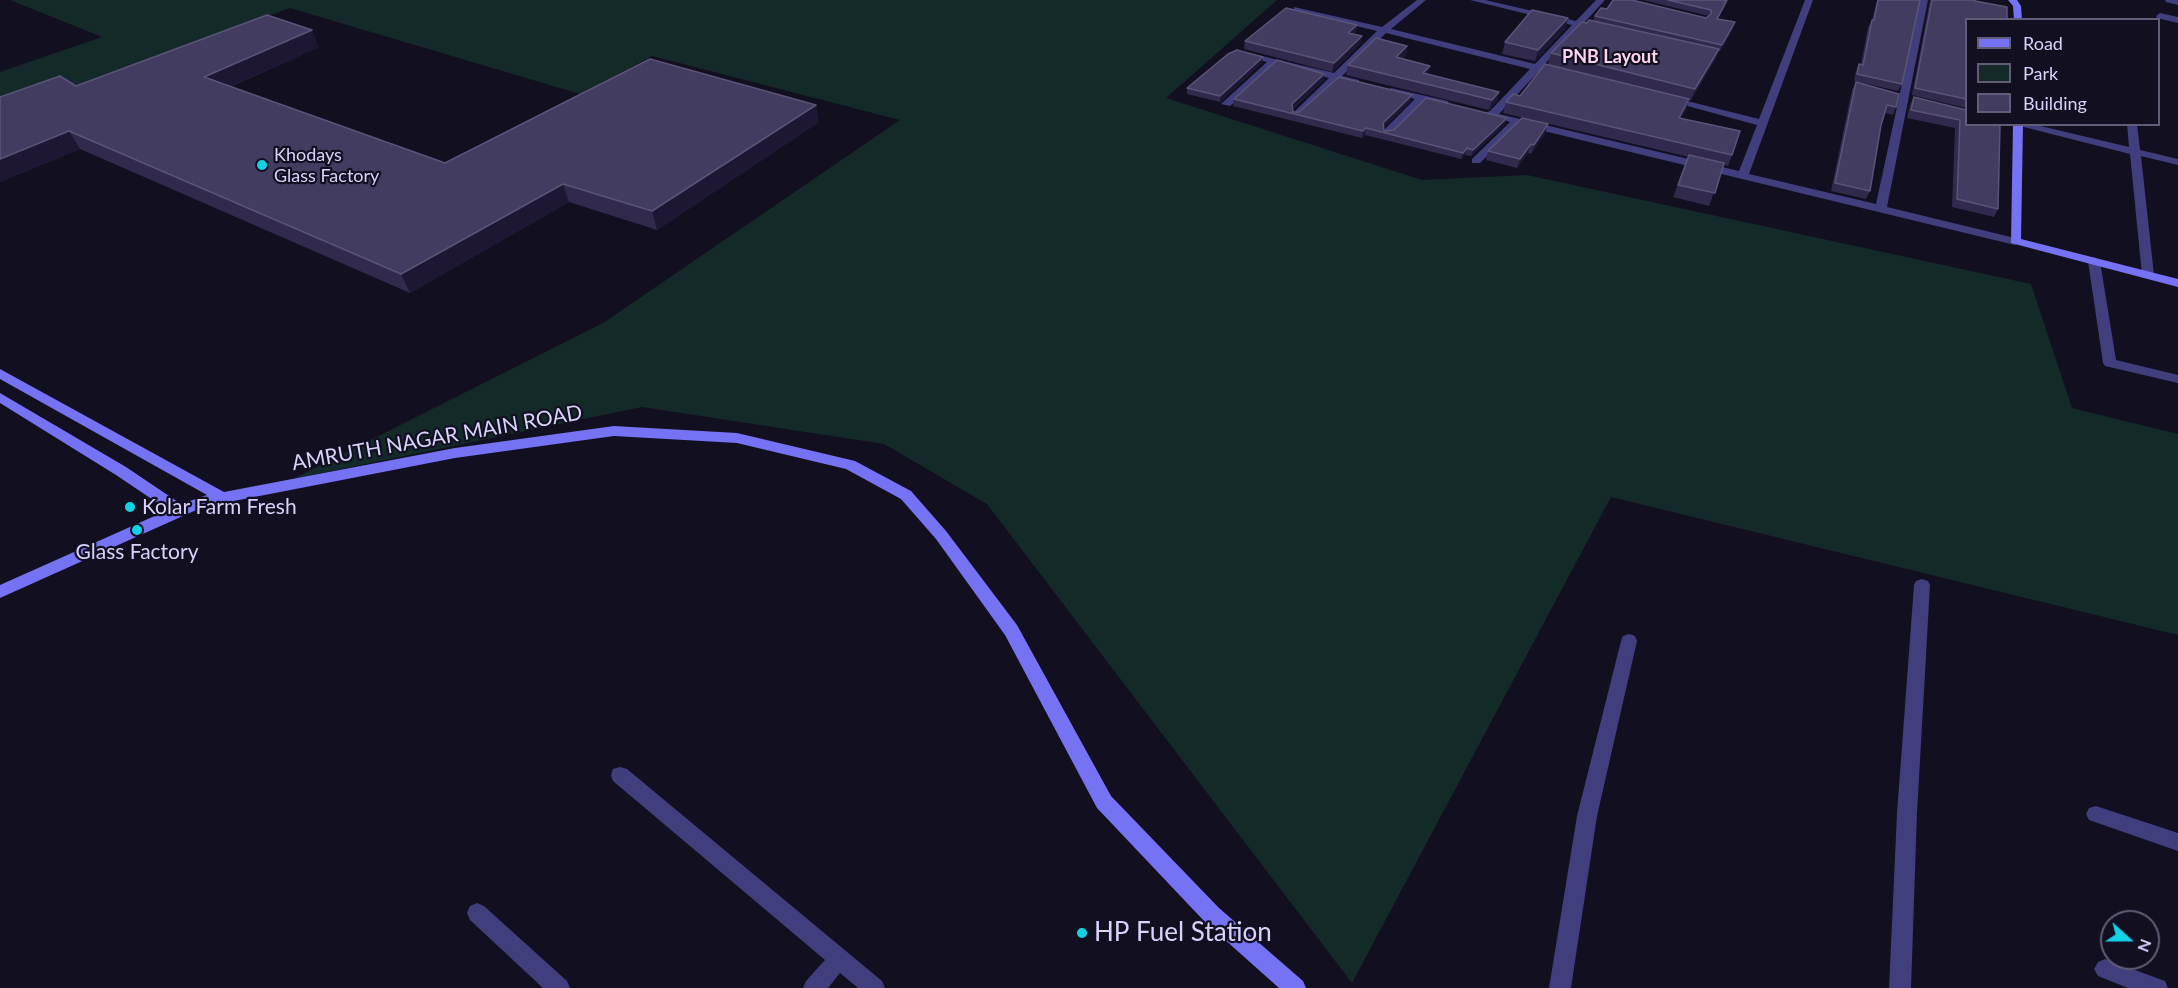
<!DOCTYPE html>
<html>
<head>
<meta charset="utf-8">
<style>
  body { margin:0 }
  #map { position:relative; width:2178px; height:988px; overflow:hidden; background:#120f21; font-family:Lato,sans-serif }
  canvas { display:block }
  .legend { position:absolute; left:1965px; top:18px; width:195px; height:108px; box-sizing:border-box; background:#120f21; border:2px solid #615d78; margin:0; padding:8px 10px; list-style:none; font-size:18px; color:#d7d3fb }
  .legend li { display:flex; align-items:center; gap:12px; height:30px }
  .legend b { width:30px; border:2px solid #615d78 }
  .north { position:absolute; left:2100px; top:910px; width:60px; height:60px; box-sizing:border-box; background:#120f21; border:2px solid #615d78; border-radius:50%; rotate:111deg; font-size:16px; font-weight:700; line-height:24px; text-align:center; color:#d7d3fb }
  .north::after { content:''; display:block; margin:auto; width:21px; height:27px; background:#13d2e7; clip-path:polygon(50% 0,100% 100%,50% 72%,0 100%) }
</style>
</head>
<body>
<div id="map">
<canvas width="2178" height="988"></canvas>
<ul class="legend">
<li><b style="height:8px;background:#7572f3"></b>Road</li>
<li><b style="height:16px;background:#132a29"></b>Park</li>
<li><b style="height:16px;background:#423c60"></b>Building</li>
</ul>
<div class="north">N</div>
</div>
<script>
const ctx = document.querySelector('canvas').getContext('2d');
ctx.lineJoin = 'round';
function fill(path, color) { ctx.fillStyle = color; ctx.fill(path, 'evenodd'); }
function trace(path, color, width, dash) { ctx.strokeStyle = color; ctx.lineWidth = width; ctx.lineCap = dash ? 'butt' : 'round'; ctx.setLineDash(dash || []); ctx.stroke(path); }
function label(font, color, halo, rows, align = 'center') {
  ctx.font = font + ' Lato,sans-serif'; ctx.lineWidth = 4.5; ctx.setLineDash([]); ctx.textBaseline = 'middle'; ctx.strokeStyle = halo; ctx.fillStyle = color; for (const [text, x, y, turn = 0] of rows) {
    ctx.save(); ctx.translate(x, y); ctx.rotate((+turn || 0) * Math.PI / 180); ctx.textAlign = isNaN(turn) ? turn : align; if (halo) ctx.strokeText(text, 0, 0); ctx.fillText(text, 0, 0); ctx.restore();
  }
}
const green = new Path2D(`
  M 10,0 L 1277,0 L 1166,98 L 1422,180 L 1527,175 L 2031,284 L 2072,408 L 2178,434 L 2178,635 L 1611,497 L 1352,983 L 987,504 L 884,444 L 642,407 L 293,479 L 603,323 L 900,120 L 652,56 L 580,94 L 290,8 L 0,114 L 0,72 L 102,37 Z`);
const street = new Path2D(`
  M 1417,0 L 1426,0 L 1391,29 L 1535,64 L 1572,25 L 1470,0 L 1485,0 L 1576,21 L 1596,0 L 1605,0 L 1584,23 L 1602,27 L 1602,31 L 1580,27 L 1543,66 L 1562,71 L 1562,75 L 1539,71 L 1499,114 L 1739,171 L 1757,125 L 1662,99 L 1667,96 L 1759,119 L 1805,0 L 1813,0 L 1749,174 L 1876,204 L 1920,0 L 1928,0 L 1887,207 L 2019,239 L 2021,241 L 2015,245 L 1519,125 L 1480,163 L 1472,163 L 1472,159 L 1510,122 L 1483,114 L 1490,111 L 1530,69 L 1386,33 L 1342,76 L 1359,80 L 1359,84 L 1338,80 L 1301,116 L 1292,114 L 1329,78 L 1276,64 L 1230,106 L 1221,104 L 1267,62 L 1240,55 L 1240,51 L 1334,73 L 1377,31 L 1294,11 L 1294,7 L 1382,27 Z
  M 2165,0 L 2178,0 L 2178,5 L 2166,2 Z
  M 2160,13 L 2178,17 L 2178,23 L 2157,18 L 2156,16 Z
  M 1391,88 L 1448,101 L 1449,103 L 1444,106 L 1424,101 L 1391,135 L 1383,135 L 1383,131 L 1415,99 L 1388,93 L 1386,91 Z
  M 2012,124 L 2032,124 L 2129,147 L 2127,124 L 2137,124 L 2140,150 L 2178,159 L 2178,165 L 2141,156 L 2154,275 L 2152,278 L 2144,278 L 2142,275 L 2130,154 Z
  M 2094,257 L 2100,261 L 2116,360 L 2178,375 L 2178,383 L 2105,366 L 2103,363 L 2088,261 Z
  M 1922,579 L 1928,581 L 1930,585 L 1917,813 L 1911,988 L 1889,988 L 1897,813 L 1914,585 L 1916,581 Z
  M 1629,634 L 1635,636 L 1637,641 L 1597,816 L 1571,988 L 1549,988 L 1577,816 L 1621,641 L 1623,636 Z
  M 620,767 L 627,769 L 882,981 L 885,988 L 858,988 L 840,973 L 828,988 L 803,988 L 806,981 L 825,960 L 613,781 L 611,775 L 613,769 Z
  M 2096,806 L 2178,833 L 2178,851 L 2089,820 L 2086,814 L 2089,808 Z
  M 477,903 L 484,906 L 567,981 L 570,988 L 543,988 L 470,920 L 467,913 L 470,906 Z
  M 2105,959 L 2165,981 L 2168,988 L 2128,988 L 2098,976 L 2094,969 L 2098,962 Z`);
const secondary = new Path2D(`
  M 2008,0 L 2017,0 L 2021,6 L 2022,20 L 2014,20 L 2013,6 Z
  M 2013,124 L 2023,124 L 2021,239 L 2178,279 L 2178,287 L 2011,243 Z
  M 0,369 L 224,492 L 455,448 L 614,426 L 737,433 L 855,461 L 911,491 L 946,531 L 1017,625 L 1111,796 L 1219,908 L 1303,981 L 1306,988 L 1279,988 L 1205,922 L 1097,808 L 1005,635 L 936,539 L 901,499 L 846,469 L 737,443 L 614,436 L 455,458 L 203,507 L 0,598 L 0,585 L 168,510 L 116,475 L 0,403 L 0,393 L 126,467 L 181,504 L 207,495 L 0,379 Z`);
const wall = new Path2D(`
  M 1643,0 L 1728,0 L 1718,19 L 1735,22 L 1733,28 L 1720,51 L 1718,51 L 1715,60 L 1691,100 L 1689,100 L 1686,110 L 1681,118 L 1732,155 L 1728,166 L 1724,165 L 1709,206 L 1673,197 L 1689,157 L 1503,113 L 1506,102 L 1520,96 L 1548,64 L 1551,53 L 1587,23 L 1593,21 L 1595,16 L 1607,9 L 1706,18 L 1709,16 Z
  M 1877,0 L 1920,0 L 1902,84 L 1898,91 L 1854,81 L 1856,71 L 1859,64 L 1861,64 L 1868,27 L 1872,20 Z
  M 1930,0 L 1975,0 L 1966,20 L 1966,108 L 1912,95 Z
  M 1568,18 L 1565,29 L 1535,61 L 1502,54 L 1505,42 Z
  M 1357,25 L 1356,33 L 1354,34 L 1362,36 L 1360,44 L 1332,72 L 1244,49 L 1245,41 Z
  M 1407,46 L 1406,55 L 1402,59 L 1428,74 L 1497,101 L 1489,110 L 1346,75 L 1348,65 Z
  M 319,47 L 230,87 L 445,163 L 819,122 L 657,230 L 569,202 L 410,293 L 80,149 L 0,182 L 0,97 Z
  M 1262,63 L 1220,102 L 1187,94 L 1187,88 Z
  M 1324,80 L 1293,109 L 1293,112 L 1299,112 L 1411,101 L 1384,127 L 1384,131 L 1505,124 L 1471,156 L 1465,155 L 1461,159 L 1365,135 L 1362,138 L 1233,106 L 1234,99 Z
  M 1856,82 L 1896,107 L 1893,115 L 1885,113 L 1881,125 L 1870,191 L 1866,199 L 1831,191 L 1852,90 Z
  M 1914,97 L 1966,110 L 1998,209 L 1994,217 L 1952,207 L 1955,128 L 1907,118 L 1910,105 Z
  M 1545,134 L 1531,154 L 1528,153 L 1517,168 L 1486,160 L 1488,151 Z`);
const shadedWall = new Path2D(`
  M 1568,18 L 1565,29 L 1535,61 L 1538,50 Z
  M 1735,22 L 1733,28 L 1720,51 L 1722,45 Z
  M 1357,25 L 1356,33 L 1347,41 L 1348,33 Z
  M 312,30 L 319,47 L 213,94 L 204,77 Z
  M 1362,36 L 1360,44 L 1332,72 L 1334,63 Z
  M 1407,46 L 1406,55 L 1394,67 L 1396,57 Z
  M 1719,49 L 1715,60 L 1691,100 L 1695,89 Z
  M 1263,57 L 1262,63 L 1220,102 L 1220,96 Z
  M 1430,66 L 1428,75 L 1423,73 Z
  M 1324,74 L 1324,80 L 1291,110 L 1292,104 Z
  M 1499,92 L 1497,101 L 1489,110 L 1492,100 Z
  M 1412,95 L 1411,101 L 1381,129 L 1383,123 Z
  M 1689,99 L 1686,110 L 1675,129 L 1679,118 Z
  M 816,105 L 819,122 L 657,230 L 652,211 Z
  M 1507,118 L 1505,124 L 1471,156 L 1473,150 Z
  M 1548,124 L 1545,134 L 1531,154 L 1534,145 Z
  M 1366,128 L 1365,135 L 1362,138 L 1363,131 Z
  M 69,131 L 80,149 L 0,182 L 0,159 Z
  M 1531,144 L 1528,153 L 1517,168 L 1520,159 Z
  M 1467,148 L 1465,155 L 1461,159 L 1463,153 Z
  M 563,184 L 569,202 L 410,293 L 401,274 Z`);
const building = new Path2D(`
  M 1613,0 L 1632,0 L 1706,18 L 1711,14 L 1711,10 L 1668,0 L 1727,0 L 1717,19 L 1735,22 L 1722,45 L 1595,16 L 1601,8 L 1607,9 Z
  M 1878,0 L 1920,0 L 1902,84 L 1857,74 L 1859,64 L 1863,65 L 1872,20 L 1874,20 Z
  M 1932,0 L 1975,0 L 1975,1 L 2007,7 L 2007,20 L 1966,20 L 1966,99 L 1915,88 Z
  M 1286,8 L 1357,25 L 1348,33 L 1362,36 L 1334,63 L 1245,41 Z
  M 1532,10 L 1568,18 L 1538,50 L 1505,42 Z
  M 267,15 L 312,30 L 204,77 L 445,163 L 650,59 L 816,105 L 652,211 L 563,184 L 401,274 L 69,131 L 0,159 L 0,97 L 60,76 L 76,86 Z
  M 1589,20 L 1719,49 L 1695,89 L 1551,53 L 1582,22 L 1587,23 Z
  M 1376,38 L 1407,46 L 1396,57 L 1430,66 L 1423,73 L 1499,92 L 1492,100 L 1348,65 Z
  M 1237,50 L 1263,57 L 1220,96 L 1187,88 L 1228,54 Z
  M 1277,60 L 1324,74 L 1292,104 L 1293,112 L 1299,112 L 1339,77 L 1412,95 L 1383,123 L 1384,131 L 1394,130 L 1426,98 L 1507,118 L 1473,150 L 1467,148 L 1463,153 L 1366,128 L 1363,131 L 1234,99 Z
  M 1545,64 L 1689,99 L 1679,118 L 1740,131 L 1732,155 L 1506,102 L 1513,94 L 1520,96 Z
  M 1856,82 L 1899,94 L 1896,107 L 1887,105 L 1881,125 L 1870,191 L 1835,183 Z
  M 1914,97 L 1966,110 L 1966,124 L 2000,124 L 1998,209 L 1957,199 L 1960,120 L 1911,110 Z
  M 1522,118 L 1548,124 L 1534,145 L 1531,144 L 1520,159 L 1488,151 Z
  M 1689,155 L 1724,163 L 1715,193 L 1678,185 Z`);
const markers = [
  [262,165,6,"#13d2e7"],
  [130,507,6,"#13d2e7"],
  [137,530,6,"#13d2e7"],
  [1082,933,6,"#13d2e7"]
];
const farNeighbourhoodnames = [
  ["PNB Layout",1610,57]
];
const farPoinames = [
  ["Khodays",274,155],
  ["Glass Factory",274,176]
];
const streetNames = [
  ["AMRUTH NAGAR MAIN ROAD",437,438,-10]
];
const poiNames = [
  ["Kolar Farm Fresh",142,507],
  ["Glass Factory",137,552,"center"]
];
const nearPoinames = [
  ["HP Fuel Station",1094,933]
];
fill(green, '#132a29');
fill(street, '#403e7c');
fill(secondary, '#7572f3');
fill(wall, '#312a4d');
fill(shadedWall, '#1d1734');
fill(building, '#423c60');
trace(building, '#5a5478', 1.5);
for (const [x, y, r, color] of markers) { const dot = new Path2D(); dot.arc(x, y, r, 0, 2 * Math.PI); ctx.fillStyle = color; ctx.fill(dot); trace(dot, '#120f21', 2); }
label('bold 18px', '#fbd4ed', '#120f21', farNeighbourhoodnames);
label('18px', '#d7d3fb', '#120f21', farPoinames, 'left');
label('21px', '#d7d3fb', '#120f21', streetNames);
label('21px', '#d7d3fb', '#120f21', poiNames, 'left');
label('26px', '#d7d3fb', '#120f21', nearPoinames, 'left');
</script>
</body>
</html>
